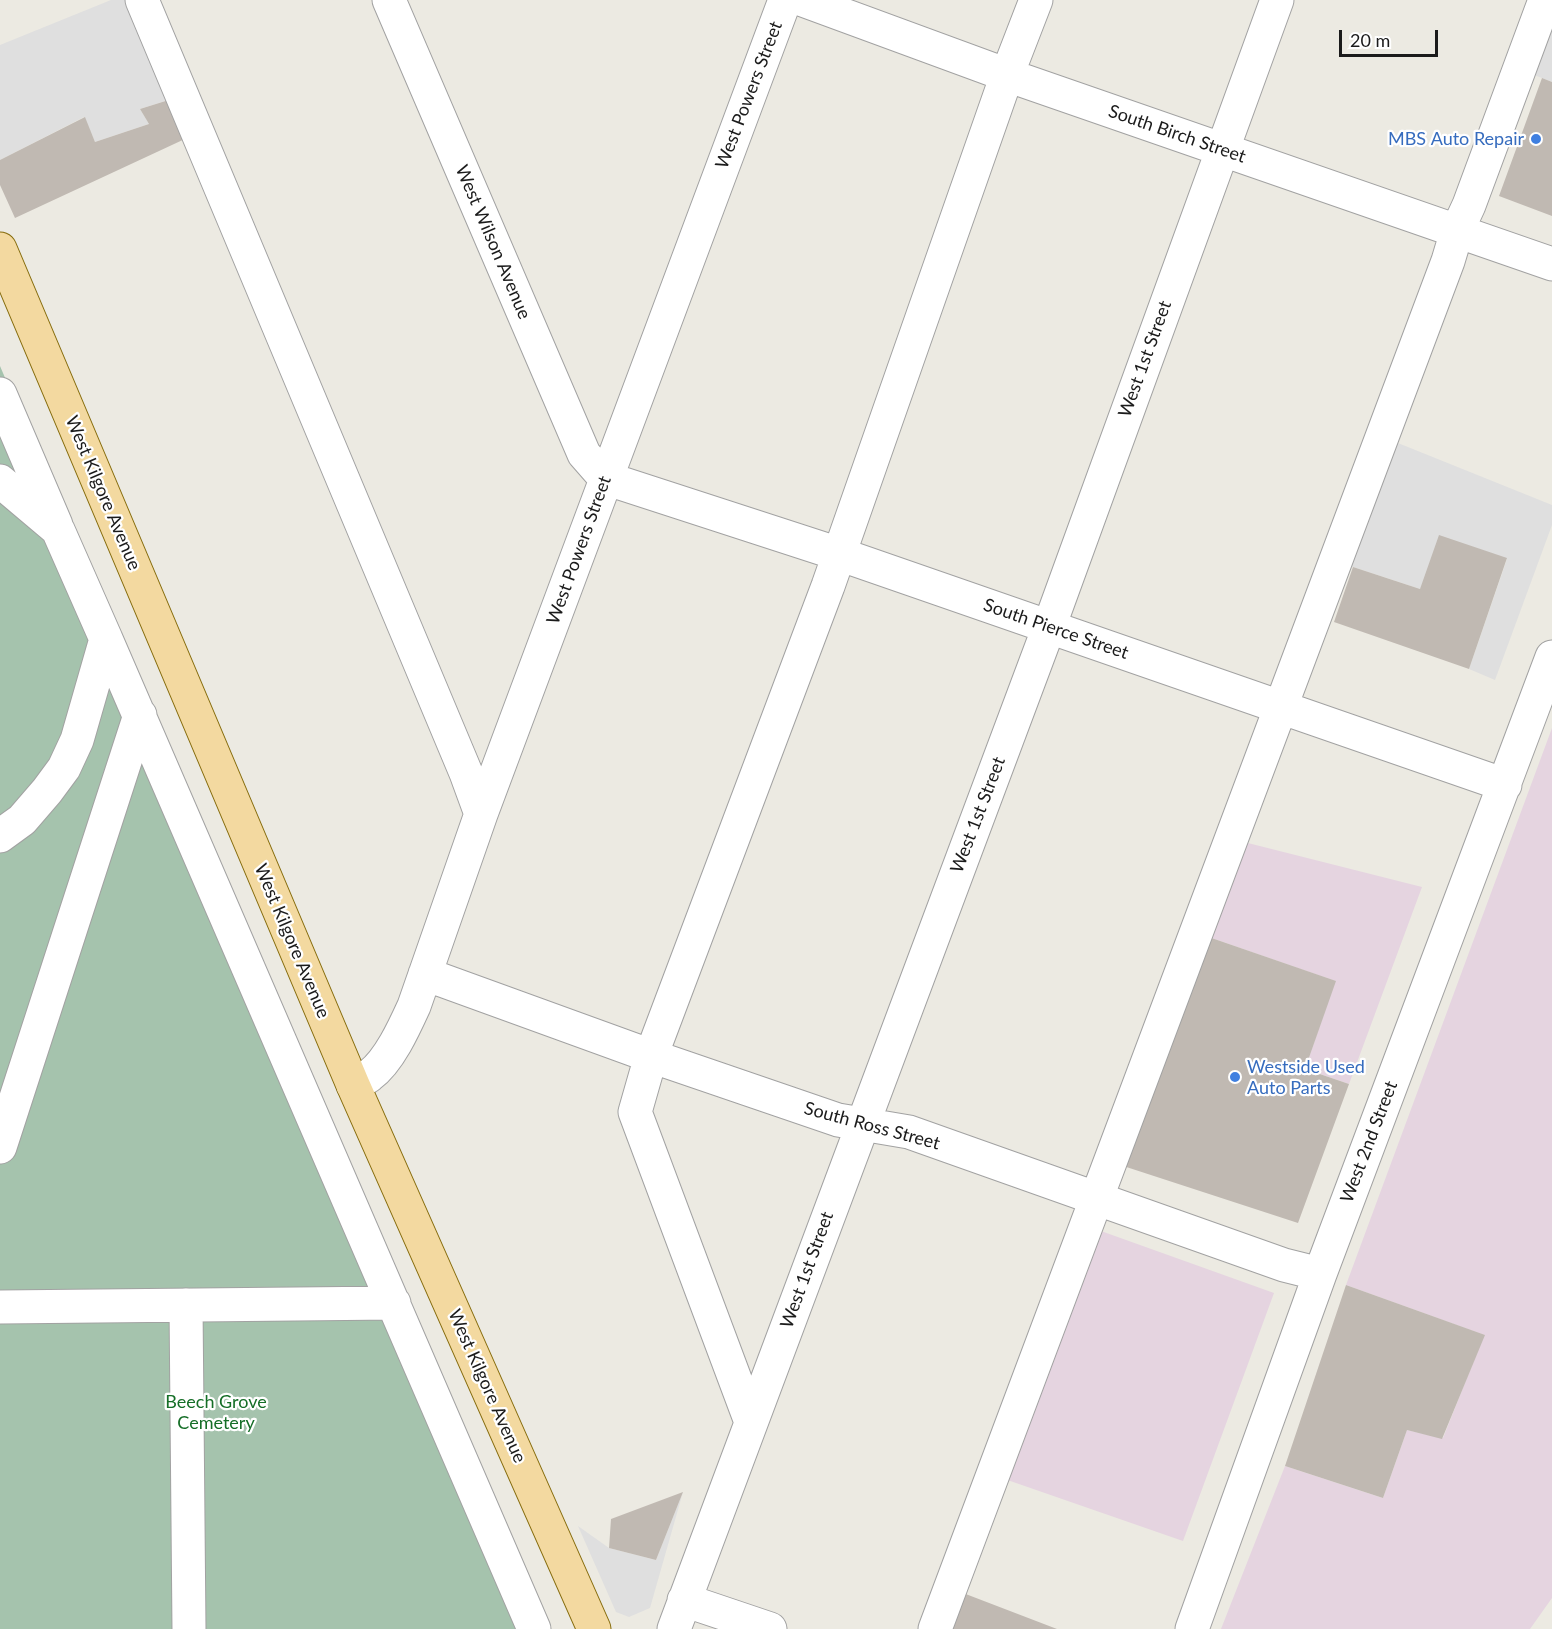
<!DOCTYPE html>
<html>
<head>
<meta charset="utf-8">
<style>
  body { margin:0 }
  #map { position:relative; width:1552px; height:1629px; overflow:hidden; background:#eceae2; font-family:Lato,sans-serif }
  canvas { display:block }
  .scale { position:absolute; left:1339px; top:30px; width:99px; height:27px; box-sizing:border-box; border:3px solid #1b1b1b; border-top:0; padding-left:8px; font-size:18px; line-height:21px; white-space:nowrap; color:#1b1b1b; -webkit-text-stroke:4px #fff; paint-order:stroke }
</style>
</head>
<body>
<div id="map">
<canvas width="1552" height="1629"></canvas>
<div class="scale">20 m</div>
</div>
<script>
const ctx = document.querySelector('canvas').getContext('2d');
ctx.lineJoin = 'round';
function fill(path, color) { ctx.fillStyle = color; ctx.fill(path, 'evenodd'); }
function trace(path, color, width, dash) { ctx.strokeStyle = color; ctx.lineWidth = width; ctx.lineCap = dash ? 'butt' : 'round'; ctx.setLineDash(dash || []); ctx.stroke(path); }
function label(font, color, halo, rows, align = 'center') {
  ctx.font = font + ' Lato,sans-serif'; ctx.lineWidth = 4.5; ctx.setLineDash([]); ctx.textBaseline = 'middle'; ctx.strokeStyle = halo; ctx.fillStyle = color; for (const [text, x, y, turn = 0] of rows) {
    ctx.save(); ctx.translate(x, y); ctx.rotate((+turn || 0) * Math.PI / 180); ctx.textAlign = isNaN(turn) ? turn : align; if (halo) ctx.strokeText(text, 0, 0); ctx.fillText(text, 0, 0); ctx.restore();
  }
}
const industrial = new Path2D(`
  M 1552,728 L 1552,1598 L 1530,1629 L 1221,1629 L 1285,1466 L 1383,1498 L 1407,1430 L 1443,1438 L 1484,1335 L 1346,1285 Z
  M 1232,839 L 1422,887 L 1349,1084 L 1305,1069 L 1335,981 L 1197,933 Z
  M 1087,1226 L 1274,1293 L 1183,1541 L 993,1475 Z`);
const cemetery = new Path2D(`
  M 0,366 L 275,1010 L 547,1629 L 0,1629 Z`);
const parking = new Path2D(`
  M 111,0 L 142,0 L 172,99 L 140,109 L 149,124 L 95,142 L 84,117 L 0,160 L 0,45 Z
  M 1552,20 L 1552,82 L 1519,69 Z
  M 1383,437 L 1552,505 L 1552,525 L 1495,680 L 1469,669 L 1507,559 L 1420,589 L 1353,567 L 1336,564 Z
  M 683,1492 L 650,1608 L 629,1617 L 616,1612 L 578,1526 L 609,1548 L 656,1560 Z`);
const building = new Path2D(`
  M 1542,78 L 1552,82 L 1552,216 L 1499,196 Z
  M 172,99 L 187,138 L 15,218 L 0,185 L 0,160 L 85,117 L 95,142 L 149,124 L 140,109 Z
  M 1439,535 L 1507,558 L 1469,669 L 1334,622 L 1353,567 L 1420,589 Z
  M 1197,933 L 1336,981 L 1305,1069 L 1349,1084 L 1298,1223 L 1111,1162 Z
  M 1346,1285 L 1485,1335 L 1442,1439 L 1407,1430 L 1383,1498 L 1285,1466 Z
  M 683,1492 L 656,1560 L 609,1548 L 611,1519 Z
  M 950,1588 L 1057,1629 L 935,1629 Z`);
const minor = new Path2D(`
  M 142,0 L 466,773 L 481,814
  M 389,0 L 584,454 L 605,478 L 839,554 L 1505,785
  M 803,0 L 1007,75 L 1552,264
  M 0,394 L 56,525
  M 0,481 L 58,530 L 106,639 L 77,740 L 64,768 L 47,791 L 22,820 L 0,836
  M 106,639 L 534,1629
  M 425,974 L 651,1056 L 838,1120 L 909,1132 L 1284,1265 L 1320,1274
  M 353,1085 C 358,1082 365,1079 370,1075 C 389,1061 404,1028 414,1006 L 481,814 L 785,0
  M 0,1147 L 140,715
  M 186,1305 L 189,1629
  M 0,1307 L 394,1303
  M 751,1422 L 635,1112 L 651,1056 L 828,586 L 1007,75 L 1036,0
  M 684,1600 L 770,1629
  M 674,1629 L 1049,627 L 1277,0
  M 935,1629 L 1448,261 L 1457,231 L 1469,205 L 1545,0
  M 1192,1629 L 1320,1274 L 1552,657`);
const major = new Path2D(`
  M 0,249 L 353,1085 L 594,1629`);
const markers = [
  [1536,139,6,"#3f7fe0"],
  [1235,1077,6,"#3f7fe0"]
];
const streetNames = [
  ["West Powers Street",749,95,-69],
  ["South Birch Street",1177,134,19],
  ["West Wilson Avenue",493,242,67],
  ["West 1st Street",1145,359,-70],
  ["West Kilgore Avenue",103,493,67],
  ["West Powers Street",579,550,-70],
  ["South Pierce Street",1056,629,19],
  ["West 1st Street",978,815,-69],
  ["West Kilgore Avenue",292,941,67],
  ["South Ross Street",872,1126,15],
  ["West 2nd Street",1369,1142,-69],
  ["West 1st Street",807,1270,-70],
  ["West Kilgore Avenue",487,1386,66]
];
const shopNames = [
  ["MBS Auto Repair",1524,139],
  ["Westside Used",1247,1067,"left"],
  ["Auto Parts",1247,1088,"left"]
];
const parkNames = [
  ["Beech Grove",216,1402],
  ["Cemetery",216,1423]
];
fill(industrial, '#e5d4e0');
fill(cemetery, '#a5c3ad');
fill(parking, '#dfdfdf');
fill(building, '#c0b9b2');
trace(minor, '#a2a2a2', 35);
trace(major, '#866c0d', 35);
trace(minor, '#fff', 33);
trace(major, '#f3d9a0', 33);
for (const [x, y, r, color] of markers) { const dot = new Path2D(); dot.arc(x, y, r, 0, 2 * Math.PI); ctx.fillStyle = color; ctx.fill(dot); trace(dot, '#fff', 2); }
label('18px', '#1b1b1b', '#fff', streetNames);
label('18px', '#366cbe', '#fff', shopNames, 'right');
label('18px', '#156e27', '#fff', parkNames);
</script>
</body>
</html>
